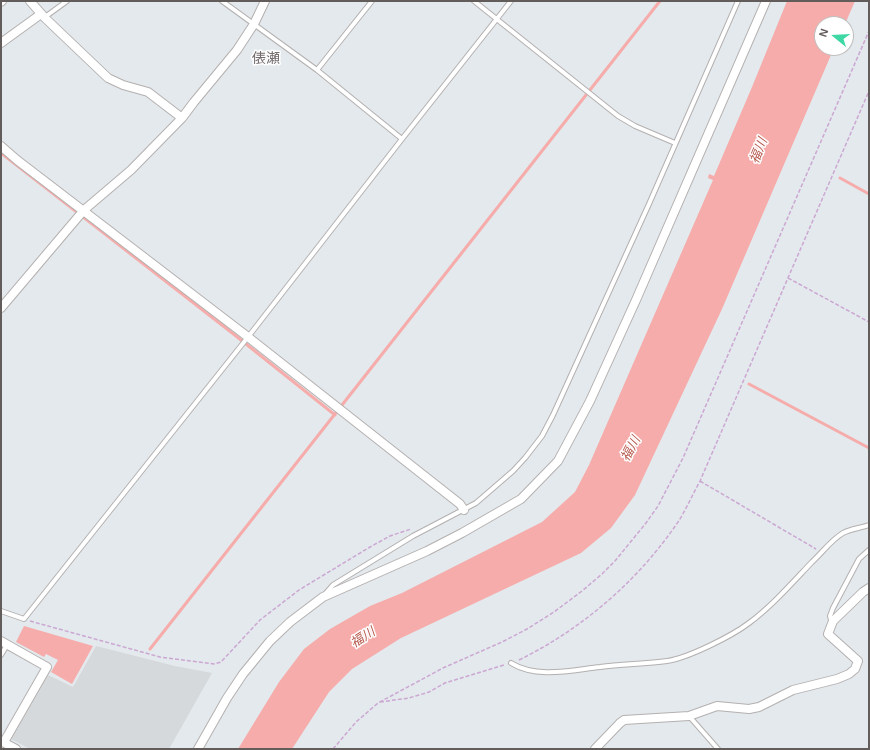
<!DOCTYPE html>
<html>
<head>
<meta charset="utf-8">
<style>
  body { margin:0 }
  #map { position:relative; width:870px; height:750px; overflow:hidden; background:#e3e9ed; font-family:Helvetica,sans-serif }
  canvas { display:block }
  .frame { position:absolute; inset:0; border:2px solid #625c5b; pointer-events:none }
  .north { position:absolute; left:814px; top:16px; width:40px; height:40px; box-sizing:border-box; background:#fff; border:1px solid #c0bebd; border-radius:50%; rotate:288deg; font-size:11px; font-weight:700; line-height:16px; text-align:center; color:#625c5b }
  .north::after { content:''; display:block; margin:auto; width:14px; height:18px; background:#3ed8a5; clip-path:polygon(50% 0,100% 100%,50% 72%,0 100%) }
</style>
</head>
<body>
<div id="map">
<canvas width="870" height="750"></canvas>
<div class="frame"></div>
<div class="north">N</div>
</div>
<script>
const ctx = document.querySelector('canvas').getContext('2d');
ctx.lineJoin = 'round';
function fill(path, color) { ctx.fillStyle = color; ctx.fill(path, 'evenodd'); }
function trace(path, color, width, dash) { ctx.strokeStyle = color; ctx.lineWidth = width; ctx.lineCap = dash ? 'butt' : 'round'; ctx.setLineDash(dash || []); ctx.stroke(path); }
function label(font, color, halo, rows, align = 'center') {
  ctx.font = font + ' Helvetica,"Noto Sans JP",sans-serif'; ctx.lineWidth = 3; ctx.setLineDash([]); ctx.textBaseline = 'middle'; ctx.strokeStyle = halo; ctx.fillStyle = color; for (const [text, x, y, turn = 0] of rows) {
    ctx.save(); ctx.translate(x, y); ctx.rotate((+turn || 0) * Math.PI / 180); ctx.textAlign = isNaN(turn) ? turn : align; if (halo) ctx.strokeText(text, 0, 0); ctx.fillText(text, 0, 0); ctx.restore();
  }
}
const industrial = new Path2D(`
  M 96,646 L 175,666 L 212,673 L 169,749 L 30,749 L 11,739 L 48,675 L 73,687 Z`);
const water = new Path2D(`
  M 787,1 L 855,1 L 845,24 L 822,24 L 822,48 L 834,48 L 722,309 L 635,495 L 611,528 L 581,553 L 401,638 L 352,669 L 329,692 L 292,749 L 238,749 L 279,682 L 304,649 L 330,629 L 370,606 L 402,593 L 542,522 L 575,492 L 589,465 L 713,180 L 708,178 L 709,174 L 714,176 L 752,87 Z
  M 24,626 L 93,646 L 72,684 L 51,672 L 58,660 L 46,654 L 44,657 L 16,642 Z`);
const stream = new Path2D(`
  M 1,153 L 236,336 L 335,415
  M 840,178 L 869,194
  M 749,384 L 869,448
  M 150,649 L 660,1`);
const path = new Path2D(`
  M 788,278 L 869,322
  M 700,481 L 816,549
  M 30,621 L 160,657 L 214,664 L 221,662 L 260,620 L 299,590 L 370,547 L 390,536 L 411,529
  M 519,660 C 584,628 640,579 680,519 C 687,507 693,494 700,481 L 869,91
  M 380,702 L 409,698 L 429,692 L 445,683 L 504,665
  M 333,749 L 356,722 L 378,703 L 443,668 L 502,642 L 527,629 L 554,612 L 582,591 L 602,574 L 615,561 L 646,523 L 658,506 L 683,458 L 869,31`);
const lane = new Path2D(`
  M 222,1 L 317,70 L 402,139
  M 474,1 L 618,116 L 635,126 L 675,143
  M 45,17 L 67,1
  M 317,70 L 372,1
  M 326,593 L 333,585 L 413,536 L 476,503 L 513,471 L 525,458 L 542,436 L 553,415 L 649,204 L 738,1
  M 1,611 L 24,619 L 248,337 L 402,139 L 511,1
  M 833,621 L 831,620 L 830,616 L 833,608 L 859,559 L 869,550
  M 1,655 L 7,645
  M 511,663 C 537,679 572,670 600,667 C 622,664 645,664 667,661 C 688,658 732,636 749,623 C 772,606 792,583 812,562 C 822,553 831,540 843,533 C 850,529 861,528 869,525
  M 689,716 L 718,749`);
const street = new Path2D(`
  M 30,1 L 45,18 L 108,78 L 123,85 L 148,92 L 182,118
  M 1,2 L 2,1
  M 1,43 L 41,14
  M 1,146 L 17,160 L 248,337 L 460,504 L 464,510
  M 1,308 L 84,210 L 131,170 L 182,118 L 194,102 L 237,50 L 254,24 L 265,1
  M 1,641 L 47,667 L 4,742
  M 1,741 L 16,749
  M 198,749 L 227,698 L 243,674 L 270,641 L 290,622 L 323,597 L 427,551 L 462,533 L 521,499 L 558,461 L 590,401 L 636,300 L 766,1
  M 595,749 L 620,723 L 624,720 L 689,716 L 717,706 L 749,709 L 759,707 L 793,690 L 837,679 L 849,674 L 855,669 L 858,661 L 828,634 L 833,621 L 863,592 L 869,588`);
const waterNames = [
  ["福川",759,151,-68],
  ["福川",631,449,-62],
  ["福川",363,638,-33]
];
const quarterNames = [
  ["俵瀬",266,59]
];
fill(industrial, '#d6d9db');
fill(water, '#f6acaa');
trace(stream, '#f6acaa', 3);
trace(lane, '#b4b0af', 6);
trace(street, '#b4b0af', 10);
trace(path, '#cca7d2', 1.5, [4, 2]);
trace(lane, '#fff', 4);
trace(street, '#fff', 8);
label('italic 13px', '#b75a4f', '#fff', waterNames);
label('14px', '#746d6d', '#fff', quarterNames);
</script>
</body>
</html>
